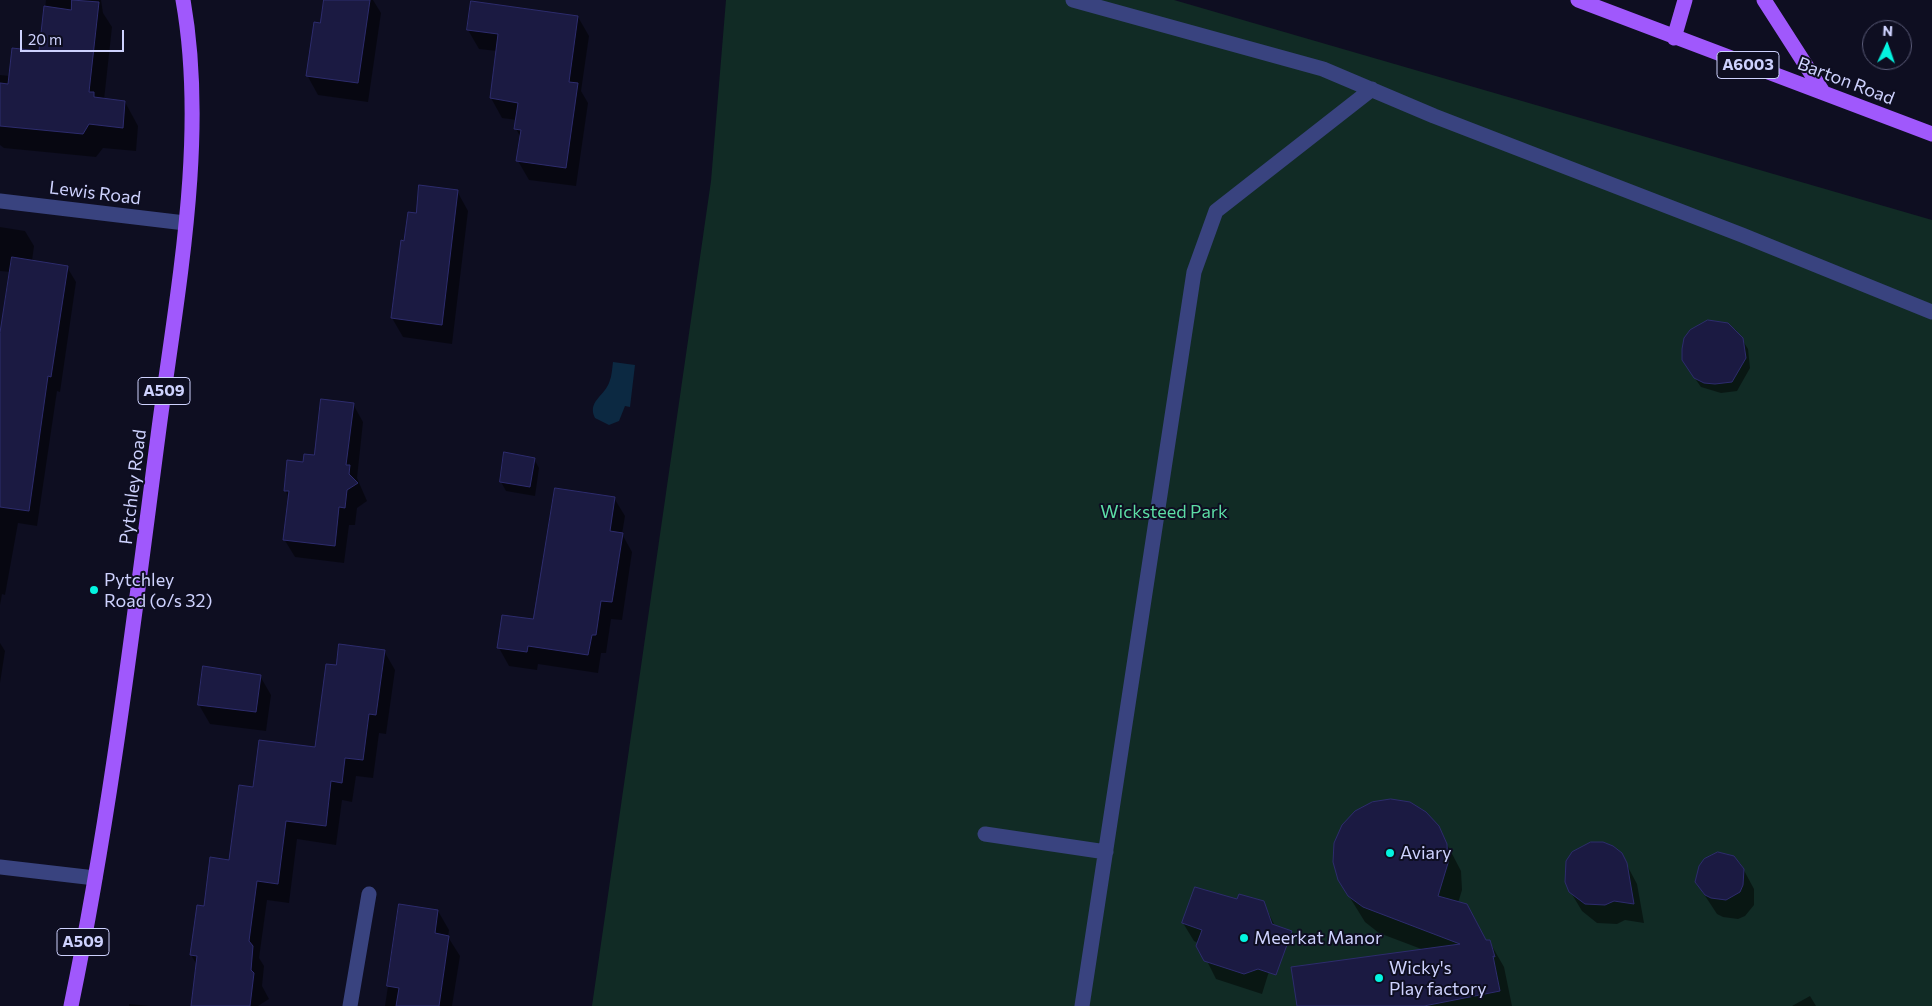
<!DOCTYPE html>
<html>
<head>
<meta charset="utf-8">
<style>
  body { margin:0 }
  #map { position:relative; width:1932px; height:1006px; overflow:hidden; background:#0e0e21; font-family:Commissioner,sans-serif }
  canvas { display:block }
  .north { position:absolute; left:1862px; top:20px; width:50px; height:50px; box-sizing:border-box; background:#0e0e21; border:1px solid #5b5c79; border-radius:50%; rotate:3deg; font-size:14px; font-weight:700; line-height:20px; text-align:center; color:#ced2fe }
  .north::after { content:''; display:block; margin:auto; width:18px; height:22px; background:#04f4e0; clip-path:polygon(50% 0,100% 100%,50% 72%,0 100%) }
  .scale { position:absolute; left:20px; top:30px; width:104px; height:22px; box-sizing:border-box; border:2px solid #ced2fe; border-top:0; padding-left:6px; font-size:15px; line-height:18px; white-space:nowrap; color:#ced2fe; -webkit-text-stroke:4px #0e0e21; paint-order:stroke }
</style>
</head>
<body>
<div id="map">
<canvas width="1932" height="1006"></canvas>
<div class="north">N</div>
<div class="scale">20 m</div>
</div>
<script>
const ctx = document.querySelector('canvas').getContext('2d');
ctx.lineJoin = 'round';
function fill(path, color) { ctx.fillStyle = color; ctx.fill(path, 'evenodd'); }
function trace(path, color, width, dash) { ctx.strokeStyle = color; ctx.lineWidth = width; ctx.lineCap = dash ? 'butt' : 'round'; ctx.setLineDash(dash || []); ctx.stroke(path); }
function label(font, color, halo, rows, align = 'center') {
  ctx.font = font + ' Commissioner,sans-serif'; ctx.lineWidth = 4; ctx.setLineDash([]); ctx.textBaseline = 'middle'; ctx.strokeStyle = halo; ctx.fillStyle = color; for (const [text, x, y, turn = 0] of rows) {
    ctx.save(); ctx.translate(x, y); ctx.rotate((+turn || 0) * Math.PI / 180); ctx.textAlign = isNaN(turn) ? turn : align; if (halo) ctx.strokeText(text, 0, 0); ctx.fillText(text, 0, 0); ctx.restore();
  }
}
const green = new Path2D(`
  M 726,0 L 1174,0 L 1932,220 L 1932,1006 L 592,1006 L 711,181 Z`);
const water = new Path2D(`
  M 613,362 L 635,365 L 630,407 L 625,406 L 619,421 L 609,425 L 595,418 C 587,402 604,396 609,383 C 612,376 612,369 613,362 Z`);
const shadow = new Path2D(`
  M 46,0 L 101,0 L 103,13 L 112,27 L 104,100 L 125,102 L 138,126 L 136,151 L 103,148 L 96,157 L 4,148 L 0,145 L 0,75 L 10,76 L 40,52 Z
  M 325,0 L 373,0 L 381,13 L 368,102 L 318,95 L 307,75 L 322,24 Z
  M 578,17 L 589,36 L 581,91 L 588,103 L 576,186 L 529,180 L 518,161 L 521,138 L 516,129 L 517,120 L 502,118 L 491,98 L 497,51 L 479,49 L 468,30 Z
  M 457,191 L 468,211 L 452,344 L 403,337 L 392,318 L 405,242 L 417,214 Z
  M 0,227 L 25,231 L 34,246 L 32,261 L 67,267 L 76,282 L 60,392 L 57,391 L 37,526 L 18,523 L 5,595 L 2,594 L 0,605 L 0,341 L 11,272 L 0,271 Z
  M 1708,321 L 1718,321 L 1736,330 L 1748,349 L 1750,368 L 1737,391 L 1721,393 L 1701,387 L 1689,370 Z
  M 353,404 L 363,422 L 357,478 L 367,501 L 357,508 L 355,525 L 349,525 L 344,563 L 295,557 L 284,539 L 289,498 L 285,490 L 304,464 L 315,456 Z
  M 534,459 L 539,468 L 535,496 L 506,491 L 501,482 Z
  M 614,498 L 625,516 L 622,534 L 632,552 L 622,620 L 611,619 L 606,653 L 601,653 L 598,673 L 538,664 L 537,670 L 509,666 L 499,648 L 534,620 Z
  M 0,643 L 5,651 L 0,683 Z
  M 384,651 L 395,670 L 386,734 L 379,733 L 373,778 L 356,776 L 352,802 L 342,800 L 336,845 L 297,839 L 289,903 L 267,900 L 259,958 L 264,966 L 262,986 L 269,999 L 258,1006 L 193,1006 L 197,965 L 191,955 L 205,907 L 230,861 L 254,788 L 316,748 L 337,667 Z
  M 260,676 L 271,695 L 266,731 L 210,724 L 199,705 Z
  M 1438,827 L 1461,871 L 1462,890 L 1458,903 L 1486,941 L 1489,941 L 1504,967 L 1512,1006 L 1298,1006 L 1424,950 L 1379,933 L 1365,922 L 1339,880 Z
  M 1621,854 L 1637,884 L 1644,923 L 1625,920 L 1617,924 L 1597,923 L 1582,911 L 1570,891 L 1566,882 L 1567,862 Z
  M 1726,854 L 1740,863 L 1754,889 L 1754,905 L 1745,916 L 1738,919 L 1723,917 L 1717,914 L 1696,882 L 1700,867 L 1711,855 Z
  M 1238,900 L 1263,902 L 1280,936 L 1262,994 L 1216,979 L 1198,943 L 1194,941 L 1183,923 Z
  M 400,905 L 438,911 L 449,930 L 448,937 L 460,956 L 452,1006 L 385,1006 Z
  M 1810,996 L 1816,1006 L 1792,1006 Z
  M 129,1004 L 150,1006 L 129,1006 Z`);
const building = new Path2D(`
  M 72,0 L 99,2 L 89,92 L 94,92 L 94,97 L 125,101 L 123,128 L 89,124 L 83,134 L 0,126 L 0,83 L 8,84 L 12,48 L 39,51 L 44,6 L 71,10 Z
  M 324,0 L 370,0 L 358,83 L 306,76 L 314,22 L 320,23 Z
  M 471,1 L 578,16 L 569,82 L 578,83 L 566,168 L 516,161 L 521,130 L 514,129 L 518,103 L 490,98 L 498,34 L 467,30 Z
  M 419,185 L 458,190 L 442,325 L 391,318 L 401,240 L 404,241 L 408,212 L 416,213 Z
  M 12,257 L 68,266 L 51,377 L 48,376 L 29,511 L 0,507 L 0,333 Z
  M 1708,320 L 1728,323 L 1743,338 L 1746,358 L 1732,382 L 1715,384 L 1704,383 L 1694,378 L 1682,360 L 1682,349 L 1684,338 L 1690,330 Z
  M 321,399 L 354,403 L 346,465 L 350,465 L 349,474 L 358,483 L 347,490 L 345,508 L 339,507 L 335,546 L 283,540 L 289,491 L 284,491 L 287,460 L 303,462 L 304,454 L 314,455 Z
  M 504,452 L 535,458 L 530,487 L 500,482 Z
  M 555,488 L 615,497 L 610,531 L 623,533 L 612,602 L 601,601 L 596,635 L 592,635 L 588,655 L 528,646 L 527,652 L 497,648 L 502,615 L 533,619 Z
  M 339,644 L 385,650 L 376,715 L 369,714 L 363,760 L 345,758 L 342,783 L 331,781 L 326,826 L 286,821 L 278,884 L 257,881 L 249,941 L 253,946 L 251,970 L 254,973 L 250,1006 L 191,1006 L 197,956 L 190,955 L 197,905 L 204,906 L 210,857 L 229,860 L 239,785 L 253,787 L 259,740 L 315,747 L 326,664 L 336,665 Z
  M 203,666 L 261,675 L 256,712 L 198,705 Z
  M 1391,799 L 1410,802 L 1426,812 L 1439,826 L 1447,844 L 1448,863 L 1438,896 L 1467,904 L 1486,940 L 1490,940 L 1495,957 L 1493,956 L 1500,991 L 1424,1006 L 1297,1006 L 1291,967 L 1460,944 L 1363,907 L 1348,896 L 1338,880 L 1333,862 L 1334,843 L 1342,825 L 1355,811 L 1372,802 Z
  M 1591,842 L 1603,842 L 1613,846 L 1622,853 L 1627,863 L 1634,904 L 1614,901 L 1605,905 L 1585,904 L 1569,892 L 1565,882 L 1566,861 L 1572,852 Z
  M 1718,852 L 1734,856 L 1744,869 L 1743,885 L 1740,892 L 1726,900 L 1711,898 L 1705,895 L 1695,882 L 1699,866 L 1704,859 Z
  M 1195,887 L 1237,899 L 1239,894 L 1264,901 L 1272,924 L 1292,931 L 1276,975 L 1258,969 L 1244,974 L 1204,961 L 1196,946 L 1202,930 L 1182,923 Z
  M 399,904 L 438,910 L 435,933 L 449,936 L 439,1006 L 396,1006 L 399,988 L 387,986 Z`);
const minor = new Path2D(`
  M 1073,0 L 1323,69 L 1434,116 L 1742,235 L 1932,312
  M 0,201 L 185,223
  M 985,834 L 1106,852
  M 0,867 L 95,878
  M 350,1006 L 369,894
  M 1082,1006 L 1194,272 L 1216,211 L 1372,89`);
const major = new Path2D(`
  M 1578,0 L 1932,134
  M 1764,0 L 1823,92
  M 1674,38 L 1685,0
  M 71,1006 C 110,818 133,626 158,436 C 176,296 208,140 183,0`);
const markers = [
  [94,590,5,"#04f4e0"],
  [1390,853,5,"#04f4e0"],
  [1244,938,5,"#04f4e0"],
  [1379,978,5,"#04f4e0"]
];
const shields = [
  [1748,65,62],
  [164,391,52],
  [83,942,52]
];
const shieldNames = [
  ["A6003",1748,65],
  ["A509",164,391],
  ["A509",83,942]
];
const streetNames = [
  ["Barton Road",1846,81,21],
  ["Lewis Road",95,193,7],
  ["Pytchley Road",133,487,-83]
];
const parkNames = [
  ["Wicksteed Park",1164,512]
];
const poiNames = [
  ["Pytchley",104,580],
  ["Road (o/s 32)",104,601],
  ["Aviary",1400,853],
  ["Meerkat Manor",1254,938],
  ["Wicky's",1389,968],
  ["Play factory",1389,989]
];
fill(green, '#112b25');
fill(water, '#0c2942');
fill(shadow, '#0007');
fill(building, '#1b1a42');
trace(building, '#2d2c6d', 1);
trace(minor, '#39437f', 15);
trace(major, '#a058fc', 15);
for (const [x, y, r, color] of markers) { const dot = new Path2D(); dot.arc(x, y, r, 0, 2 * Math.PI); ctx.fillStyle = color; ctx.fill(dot); trace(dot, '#0e0e21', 2); }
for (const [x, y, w] of shields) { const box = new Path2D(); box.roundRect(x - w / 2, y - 13.5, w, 27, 4); ctx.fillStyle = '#0e0e21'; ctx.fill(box); trace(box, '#ced2fe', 1); }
label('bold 16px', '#ced2fe', null, shieldNames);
label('18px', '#ced2fe', '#0e0e21', streetNames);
label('18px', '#5cdda5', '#0e0e21', parkNames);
label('18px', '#ced2fe', '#0e0e21', poiNames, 'left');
</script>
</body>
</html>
